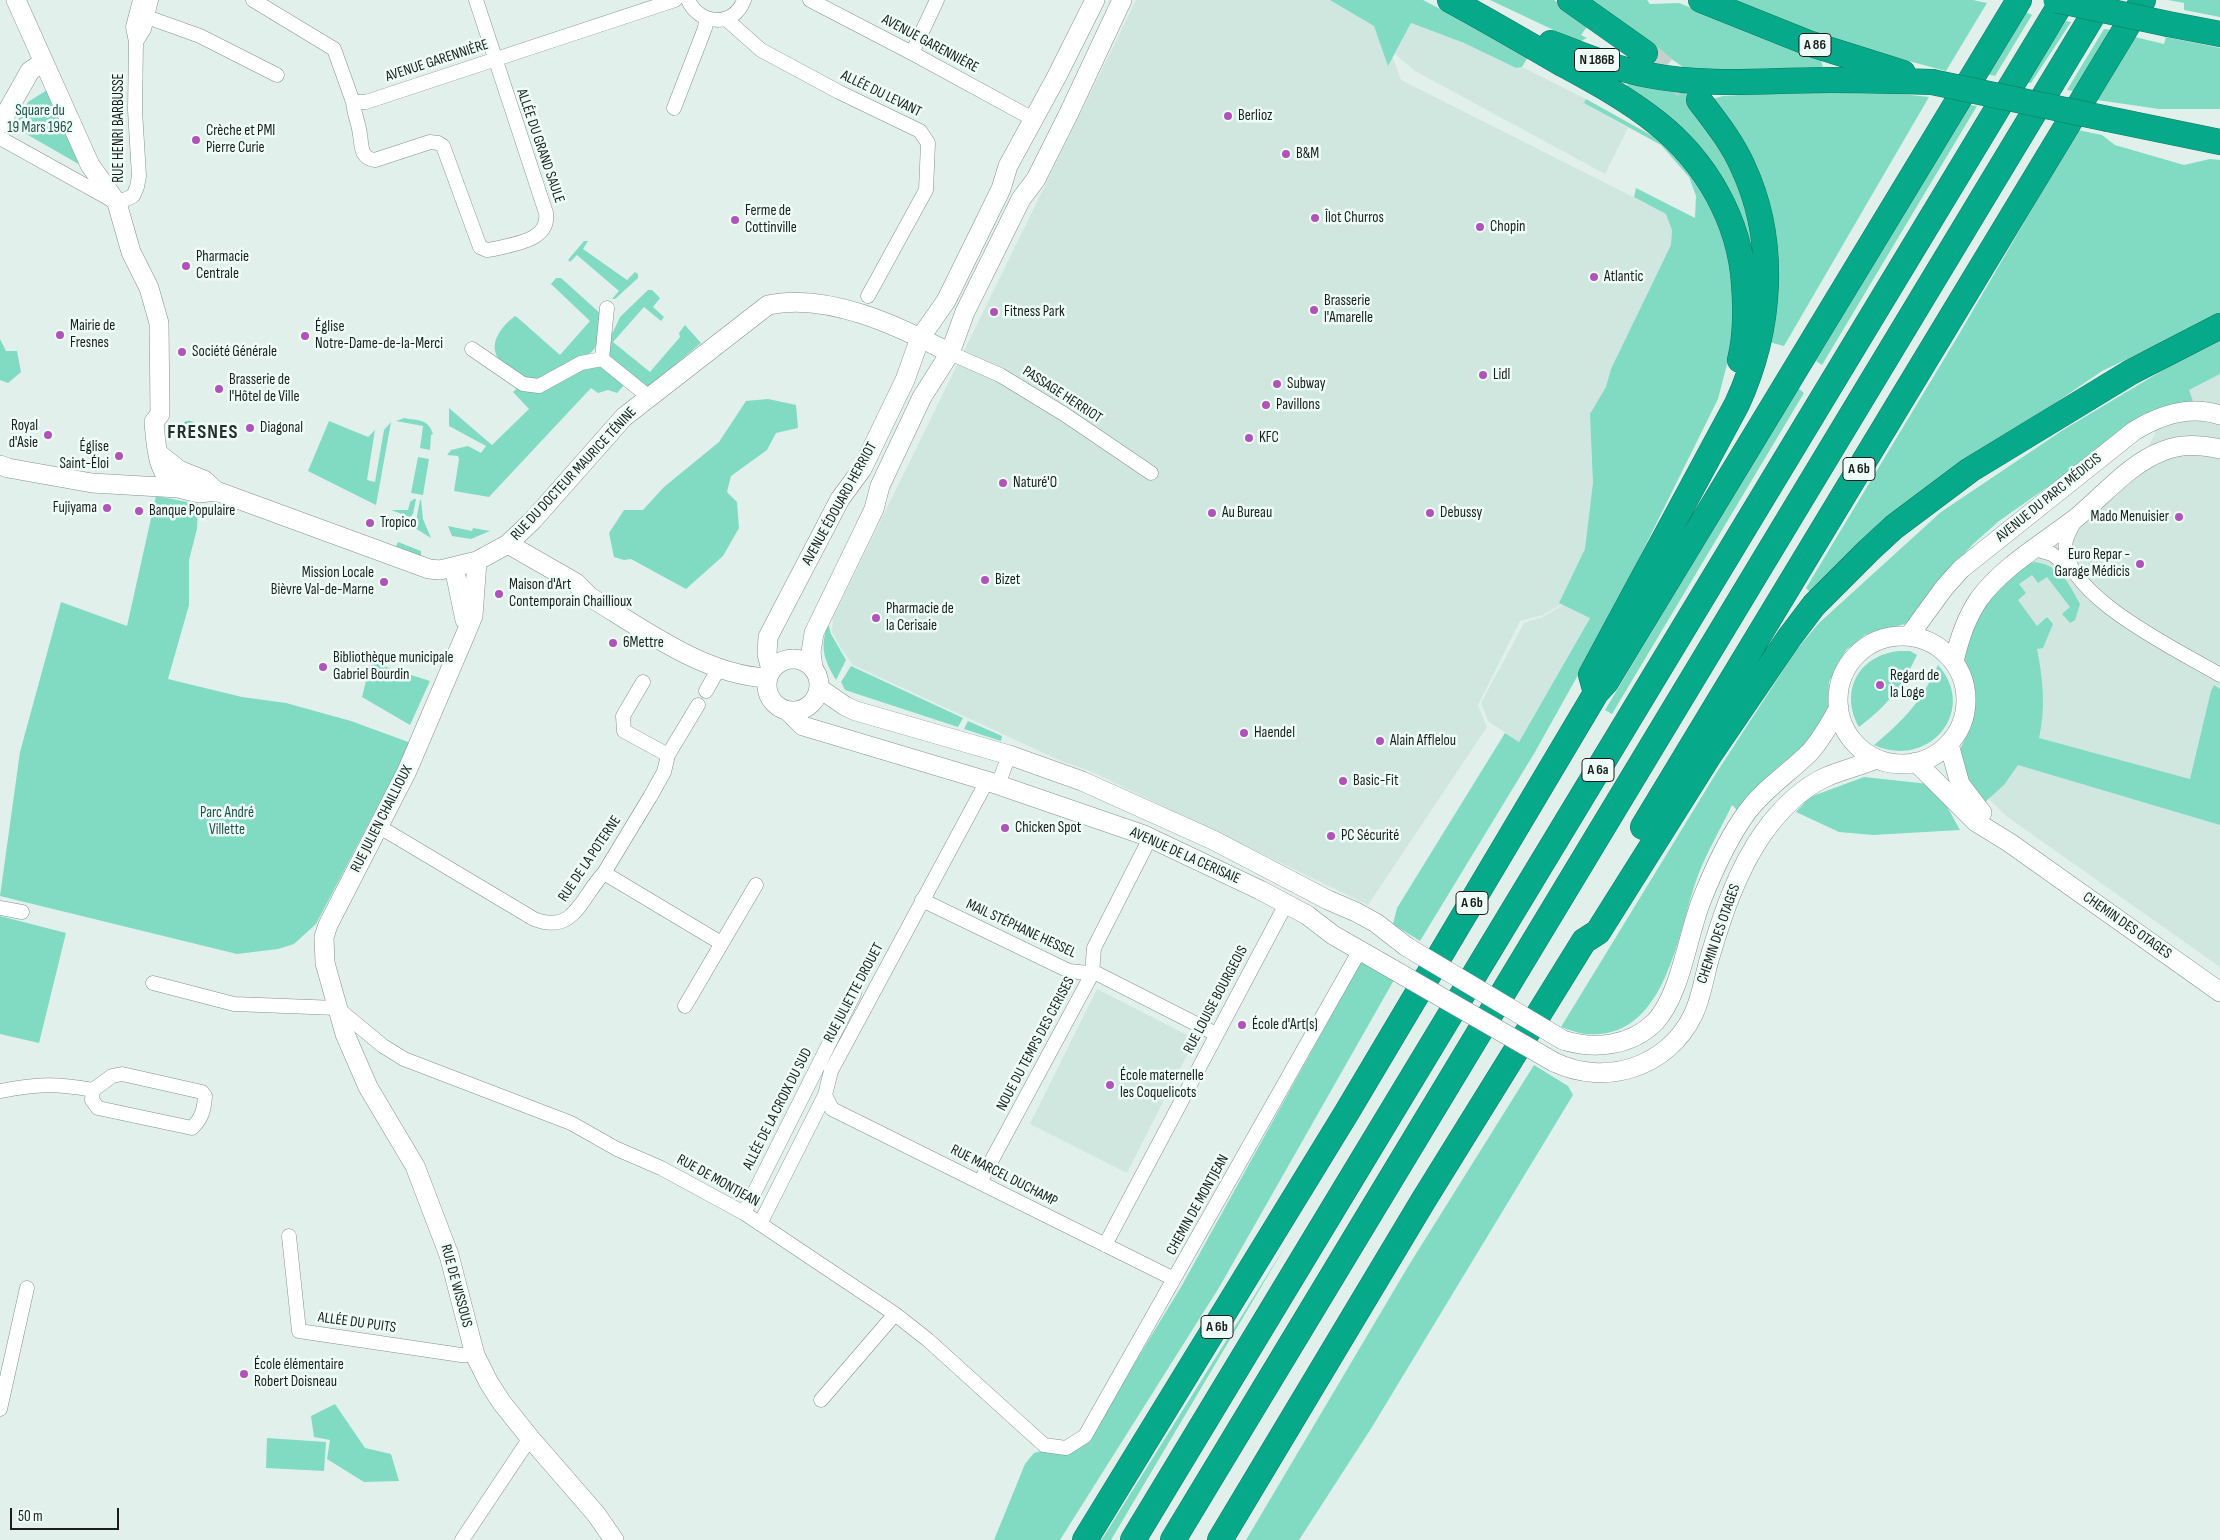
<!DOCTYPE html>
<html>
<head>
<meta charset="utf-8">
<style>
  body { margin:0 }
  #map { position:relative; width:2220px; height:1540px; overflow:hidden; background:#e2f0eb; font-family:"Sofia Sans Condensed",sans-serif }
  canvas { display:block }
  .scale { position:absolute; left:10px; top:1508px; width:109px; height:22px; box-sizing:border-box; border:2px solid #191d1c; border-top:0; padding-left:6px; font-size:15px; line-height:18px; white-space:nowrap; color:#191d1c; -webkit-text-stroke:4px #effdf8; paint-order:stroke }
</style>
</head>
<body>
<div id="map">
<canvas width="2220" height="1540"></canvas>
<div class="scale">50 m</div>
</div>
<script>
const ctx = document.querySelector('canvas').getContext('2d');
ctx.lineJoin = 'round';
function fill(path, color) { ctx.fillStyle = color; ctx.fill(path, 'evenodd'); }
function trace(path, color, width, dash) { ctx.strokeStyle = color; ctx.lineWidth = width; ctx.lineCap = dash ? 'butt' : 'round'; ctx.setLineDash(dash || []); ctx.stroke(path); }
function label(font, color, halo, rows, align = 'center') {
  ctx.font = font + ' "Sofia Sans Condensed",sans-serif'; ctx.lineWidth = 5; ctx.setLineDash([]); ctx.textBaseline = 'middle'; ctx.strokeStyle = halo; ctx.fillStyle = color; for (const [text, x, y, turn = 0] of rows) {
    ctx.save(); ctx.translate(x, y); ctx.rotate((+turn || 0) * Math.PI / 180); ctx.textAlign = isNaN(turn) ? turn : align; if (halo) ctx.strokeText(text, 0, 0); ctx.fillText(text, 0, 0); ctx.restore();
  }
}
const built = new Path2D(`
  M 1136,0 L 1343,0 L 1378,17 L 1401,80 L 1691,226 L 1591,545 L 1562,604 L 1543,615 L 1520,621 L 1478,705 L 1487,727 L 1368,905 L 1090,771 L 1061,761 L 853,665 L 842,650 L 832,632 L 833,618 Z
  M 1411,23 L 1464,43 L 1516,68 L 1522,67 L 1586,99 L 1585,103 L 1628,128 L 1605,174 L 1415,71 L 1395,54 Z
  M 2220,374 L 2220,967 L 2006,816 L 1991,801 L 1974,775 L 1961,747 L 1971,727 L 1975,699 L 1971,679 L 1962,653 L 1980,606 L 2146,453 L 2169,400 Z
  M 1564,604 L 1590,617 L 1519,742 L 1488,721 L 1481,703 L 1524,623 L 1543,617 Z
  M 1097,989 L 1195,1039 L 1127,1173 L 1030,1124 Z`);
const green = new Path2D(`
  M 1330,0 L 1423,0 L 1529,55 L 1522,67 L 1516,68 L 1464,43 L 1411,23 L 1388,66 L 1374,26 Z
  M 1490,0 L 1554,0 L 1589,24 L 1581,35 L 1587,38 L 1579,42 Z
  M 1586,0 L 1647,0 L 1650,4 L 1679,3 L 1821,60 L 1823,68 L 1700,72 L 1683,67 Z
  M 1736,0 L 1973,0 L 1987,3 L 1946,71 L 1834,41 L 1741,5 Z
  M 2168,0 L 2220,0 L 2220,17 L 2184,10 L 2184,3 Z
  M 2026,12 L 2032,15 L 1995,76 L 1987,74 Z
  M 2066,21 L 2071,22 L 2031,83 L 2026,83 Z
  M 2104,29 L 2111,30 L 2074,91 L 2067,90 Z
  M 2135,37 L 2164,44 L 2166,37 L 2220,48 L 2220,109 L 2159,109 L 2097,100 Z
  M 1629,83 L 1687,93 L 1709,121 L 1742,186 L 1758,255 L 1748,255 L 1737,220 L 1623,90 Z
  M 47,90 L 82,166 L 14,127 L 28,102 Z
  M 1821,90 L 1884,92 L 1929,97 L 1784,346 L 1769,342 L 1775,307 L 1712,99 L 1723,96 Z
  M 1586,99 L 1667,144 L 1693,173 L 1724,235 L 1735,275 L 1733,341 L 1718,399 L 1606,625 L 1535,752 L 1420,941 L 1393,924 L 1397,908 L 1505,733 L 1519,742 L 1590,618 L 1559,603 L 1585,549 L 1593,483 L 1590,414 L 1606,387 L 1611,369 L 1671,245 L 1672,230 L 1666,214 L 1634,197 L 1636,188 L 1695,218 L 1696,196 L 1689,177 L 1661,145 L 1584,103 Z
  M 1969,105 L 1977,106 L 1822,365 L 1816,361 Z
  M 2078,130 L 2102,135 L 2115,145 L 2184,165 L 2210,159 L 2220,160 L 2220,315 L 2102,371 L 2051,406 L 1813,595 L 1806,588 L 1958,336 Z
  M 584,241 L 588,241 L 583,249 L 627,280 L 635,272 L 638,274 L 638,278 L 615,299 L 612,299 L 619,291 L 577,255 L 570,262 L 568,260 Z
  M 556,278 L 561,278 L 601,314 C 600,348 597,352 568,367 C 560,371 549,380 540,381 C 529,382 521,377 513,370 C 508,367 501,362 498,358 C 488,342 503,325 515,316 L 518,318 L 560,355 L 590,321 L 551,284 Z
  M 648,290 L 652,290 L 660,298 L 653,307 L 664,317 L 661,321 L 644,307 L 613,342 L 650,372 L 680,337 L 679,333 L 685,325 L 701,343 L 647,388 L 610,357 L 606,345 L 608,332 L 613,332 L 620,317 Z
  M 0,339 L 6,351 L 17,351 L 21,372 L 8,383 L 0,380 Z
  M 2220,339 L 2220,374 L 2189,390 L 2194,404 L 2165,408 L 2144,414 L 2089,458 L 1999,521 L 1972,545 L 1930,593 L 1918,612 L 1905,624 L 1865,635 L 1846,650 L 1829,682 L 1828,708 L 1808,743 L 1738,811 L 1732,805 C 1720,830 1705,855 1696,881 C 1677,936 1665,1041 1586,1034 C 1578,1033 1569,1030 1561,1027 L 1715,775 L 1797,649 L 1819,623 L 1941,512 L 2063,430 L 2180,360 Z
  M 596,365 L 607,367 L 625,384 L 617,393 L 608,390 L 598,393 L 591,388 L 489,497 L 454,491 L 459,459 L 458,456 L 447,455 L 451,450 L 468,446 L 481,453 L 486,446 L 449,426 L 449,408 L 492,445 L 529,409 L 513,392 L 519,387 L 581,368 Z
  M 1798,388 L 1804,393 L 1612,714 L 1605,710 Z
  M 768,399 L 796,405 L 798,428 L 776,433 L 767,450 L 731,476 L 727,492 L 737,502 L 739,528 L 723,556 L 686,589 L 631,559 L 624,560 L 614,557 L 609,533 L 624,510 L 643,510 L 664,487 L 719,442 L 746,401 Z
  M 404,418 C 418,421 428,418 433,434 L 431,435 L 430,450 L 420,448 L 423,426 L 396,421 Z
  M 329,421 L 368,437 L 375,430 L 367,480 L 375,482 L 384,430 L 391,422 L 376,505 L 308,471 Z
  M 418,457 L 429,459 L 423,495 L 411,493 Z
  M 156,496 L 198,504 L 197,529 L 189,560 L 189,605 L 168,679 L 242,697 L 286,703 L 351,721 L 411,743 L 316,924 L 294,944 L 278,949 L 237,954 L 0,896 L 20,752 L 61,602 L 127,626 Z
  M 414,499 L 416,499 L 413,514 L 410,517 L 391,510 L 408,510 L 410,502 Z
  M 420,500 L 421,500 L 423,519 L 431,538 L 405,522 L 406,520 L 416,521 Z
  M 448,526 L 472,531 L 473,528 L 490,531 L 471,539 L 452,536 Z
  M 398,542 L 421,551 L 421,557 L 395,548 Z
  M 2035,562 C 2061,566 2068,582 2080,604 L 2075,620 L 2070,623 L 2062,614 L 2070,607 L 2047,577 L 2038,583 L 2032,575 L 2019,584 L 2026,593 L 2018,600 L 2037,626 L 2047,617 L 2053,624 L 2043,648 L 2037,649 C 2043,679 2046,708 2039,738 L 2190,779 L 2211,691 L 2214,685 L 2220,689 L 2220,825 L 2018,765 L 2004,785 L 1984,803 L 1969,783 L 1961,764 L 1961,747 L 1971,727 L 1975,699 L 1971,679 L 1962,653 L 1980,606 L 2029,563 Z
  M 828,623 L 831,634 L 846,660 L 836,680 C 823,658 820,647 828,623 Z
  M 1899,651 L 1910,651 L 1917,655 C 1902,687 1887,706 1859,727 C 1839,691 1859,655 1899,651 Z
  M 377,664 L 430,681 L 410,725 L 362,697 L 369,669 L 371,665 Z
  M 1938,665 C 1979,711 1928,770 1874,745 C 1904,720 1922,701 1938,665 Z
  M 851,666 L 963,718 L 958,727 L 845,690 L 841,682 Z
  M 968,721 L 1002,736 L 1001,741 L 964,729 Z
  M 1864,777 L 1929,784 L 1940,794 L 1960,830 L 1873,835 L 1839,832 L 1796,812 L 1810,797 Z
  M 0,916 L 66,933 L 39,1043 L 0,1034 Z
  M 1361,962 L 1394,980 L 1220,1286 L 1060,1540 L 994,1540 L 1025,1464 L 1034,1453 L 1084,1440 L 1095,1428 L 1181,1287 Z
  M 1534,1065 L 1568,1086 L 1573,1095 L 1372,1427 L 1299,1540 L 1246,1540 L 1409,1265 Z
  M 1286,1245 L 1111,1540 L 1101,1540 L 1104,1536 Z
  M 335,1404 L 365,1448 L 391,1454 L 399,1481 L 364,1482 L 327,1459 L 330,1440 L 314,1437 L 311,1416 Z
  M 267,1438 L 326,1442 L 324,1471 L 266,1468 Z`);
const water = new Path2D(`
  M180 430a9 9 0 1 1 18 0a9 9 0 1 1-18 0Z`);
const highwayTunnel = new Path2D(`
  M 1645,53 L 1686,86`);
const street = new Path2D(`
  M 253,0 L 334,49 L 353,102 L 366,102 L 675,0
  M 688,0 C 699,25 734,28 744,0
  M 810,0 L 912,53 L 1033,119
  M 147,17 L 200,36 L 277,75
  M 726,19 L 761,50 L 839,92 L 920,131 L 928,143 L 926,190 L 868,296
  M 136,42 L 144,29 L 151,0
  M 912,53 L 937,0
  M 353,102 C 354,114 359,124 360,135 C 362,146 360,158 375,160 L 430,142 L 438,143 L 443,146 L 480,247 L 487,250 L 494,249 C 513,244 550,241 546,213 L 476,0
  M 674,108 L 705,28 L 706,19
  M 0,138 L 117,203 L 133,196 L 137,187 L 139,176 L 135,110 L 136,42 L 133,27 L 140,0
  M 607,308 L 602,359 L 649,397
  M 472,349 L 523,384 L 539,386 L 581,363 L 602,359
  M 950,353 L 1000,375 L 1064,414 L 1151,473
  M 2076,519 C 2073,525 2068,533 2066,540 C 2056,593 2182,652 2220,675
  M 2035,549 L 2052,554 L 2072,569
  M 643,682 L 623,716 L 624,731 L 668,755
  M 706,691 L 719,668
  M 998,785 L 1009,755
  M 378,826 L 534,919 C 575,935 581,897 604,873 L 650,797 L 664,772 L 668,755 L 698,705
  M 604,873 L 721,943
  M 922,900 L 1069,971 L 1098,974 L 1216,1034
  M 0,908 L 22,912
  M 153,983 L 234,1004 L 337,1008 L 383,1046 L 404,1059 L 571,1123 L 617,1149 L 661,1168 L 744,1213 L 895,1314 L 928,1340 L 1044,1445 L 1066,1448 L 1085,1436 L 1360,950
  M 685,1006 L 756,885
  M 0,1091 C 38,1084 55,1083 93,1090 L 112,1076 L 122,1074 L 202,1092 L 205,1096 C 204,1110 202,1118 192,1128 L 98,1108 L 92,1100 L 93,1090
  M 825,1095 L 832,1109 L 1174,1279
  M 980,1182 L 1092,974 L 1094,948 L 1150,838
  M 744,1213 L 854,994
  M 760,1224 L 825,1095 L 831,1071 L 987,781
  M 289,1236 L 299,1331 L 461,1355 L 475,1355
  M 1105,1245 L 1286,904
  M 821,1400 L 895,1314
  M 0,1409 L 27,1288
  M 462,1540 L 530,1438`);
const secondary = new Path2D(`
  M 16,0 L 90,165 L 117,203 L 131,252 L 149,288 L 159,323 L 160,414 L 154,422
  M 0,124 L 30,71 L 43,62
  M 154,422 C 156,446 157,474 178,488
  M 159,454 L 179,470 L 204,480 L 216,491
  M 0,465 L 8,468 L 92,483 L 178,488 L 199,493 L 216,491 L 429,569 L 440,570 L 477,561 L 508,544 L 533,520 L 624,417 L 768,305 C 827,292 899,326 950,353
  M 508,544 L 576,583 L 590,597 C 643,629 704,675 767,678
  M 477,561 L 473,616 L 466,633 L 407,771 L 328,925 L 324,937 L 325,963 L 345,1034 L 368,1087 L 415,1166 L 449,1255 L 475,1355 L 489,1383 L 502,1403 L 530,1438 L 596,1514 L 614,1540
  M 454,567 L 465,620
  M 1909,636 L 1944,588 L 1961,569 L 2134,431 C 2160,415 2190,405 2220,415
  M1838 700a64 64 0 1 1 128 0a64 64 0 1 1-128 0Z
  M767 685a26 26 0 1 1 52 0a26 26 0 1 1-52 0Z
  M 1954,662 C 1959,639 1966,618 1979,599 C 2002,567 2045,542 2076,518 C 2103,496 2130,463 2163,451 C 2182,443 2201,445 2220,449
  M 813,668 L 811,652 L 814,633 L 863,532 L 874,509 L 880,486 L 922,397 L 950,353 L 965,312 L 1021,199 L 1036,179 L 1069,113 L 1122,0
  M 771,670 L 767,654 L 768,637 L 840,499 L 862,469 L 905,380 L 920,338 L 946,301 L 1001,189 L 1008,166 L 1057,76 L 1095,0
  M 819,688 L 845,706 L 856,711 L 1009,755 L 1082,781 L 1213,840 L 1328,900 L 1356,912 L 1376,923 L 1407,947
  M 789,712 L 803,726 L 987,781 L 1144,835 L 1260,890 L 1307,915 L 1333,935 L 1394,970
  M 1949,744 L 1960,784 L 1982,813
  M 1916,762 L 1976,822 L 2010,843 L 2220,992
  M 1563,1040 C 1594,1050 1631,1046 1655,1022 C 1681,994 1687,936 1702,899 C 1714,869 1728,838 1747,812 C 1765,788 1789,773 1810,752 C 1822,739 1830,723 1839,708
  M 1554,1062 C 1606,1087 1668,1067 1693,1015 C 1701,999 1704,978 1709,960 C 1722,916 1737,870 1764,832 C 1780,810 1802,788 1826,777 C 1842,770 1860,766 1876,759`);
const highway = new Path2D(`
  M 1450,0 C 1487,20 1523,41 1559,62 C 1592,80 1626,98 1656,122 C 1706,161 1740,221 1744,284 C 1746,309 1746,336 1740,360
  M 1570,0 L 1645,53
  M 1701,0 L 1811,44 L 1903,73
  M 2168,24 L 2220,34
  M 1551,43 C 1582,55 1615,69 1648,75 C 1709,87 1768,80 1830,80 C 1864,80 1898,81 1932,82
  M 2108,119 L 2220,142
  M 1596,693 L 1591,675 L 1737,404 C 1771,330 1778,242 1743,167 C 1732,142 1715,121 1699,100
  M 1643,827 L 2143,0
  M 1085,1540 L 1347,1112 L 1596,693 L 1606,682 L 2019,0
  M 1133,1540 L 2063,0
  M 1173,1540 L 2102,0
  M 1220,1540 L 1423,1201 L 1584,941 L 1598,932 L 1708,757 L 1789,638 L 1814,605 L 1868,551 L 1894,527 L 1970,470 L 2131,372 L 2220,326`);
const secondaryBridge = new Path2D(`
  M 1407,947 L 1563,1040
  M 1394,970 L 1554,1062`);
const highwayBridge = new Path2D(`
  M 2056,0 L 2168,24
  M 1932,82 L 2108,119`);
const markers = [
  [1228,116,5,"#b152bb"],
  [196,140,5,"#b152bb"],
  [1286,154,5,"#b152bb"],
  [1315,218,5,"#b152bb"],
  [735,220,5,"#b152bb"],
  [1480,227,5,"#b152bb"],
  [186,266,5,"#b152bb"],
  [1594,277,5,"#b152bb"],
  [1314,310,5,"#b152bb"],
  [994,312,5,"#b152bb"],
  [60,335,5,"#b152bb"],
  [305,336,5,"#b152bb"],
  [182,352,5,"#b152bb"],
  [1483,375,5,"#b152bb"],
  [1277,384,5,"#b152bb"],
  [219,389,5,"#b152bb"],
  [1266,405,5,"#b152bb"],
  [250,428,5,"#b152bb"],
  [48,435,5,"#b152bb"],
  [1249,438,5,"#b152bb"],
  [119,456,5,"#b152bb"],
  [1003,483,5,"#b152bb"],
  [107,508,5,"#b152bb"],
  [139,511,5,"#b152bb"],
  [1212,513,5,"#b152bb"],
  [1430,513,5,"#b152bb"],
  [2179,517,5,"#b152bb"],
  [370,523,5,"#b152bb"],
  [2140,564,5,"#b152bb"],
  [985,580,5,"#b152bb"],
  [384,582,5,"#b152bb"],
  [499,594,5,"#b152bb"],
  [876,618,5,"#b152bb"],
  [613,643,5,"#b152bb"],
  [323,667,5,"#b152bb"],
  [1880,685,5,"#b152bb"],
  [1244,733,5,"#b152bb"],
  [1380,741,5,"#b152bb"],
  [1343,781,5,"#b152bb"],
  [1005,828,5,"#b152bb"],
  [1331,836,5,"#b152bb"],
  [1242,1025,5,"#b152bb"],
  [1110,1085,5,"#b152bb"],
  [244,1374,5,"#b152bb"]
];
const shields = [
  [1815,45,32],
  [1597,60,45],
  [1859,469,32],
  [1598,770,32],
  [1472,903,32],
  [1217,1327,32]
];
const shieldNames = [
  ["A 86",1815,45],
  ["N 186B",1597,60],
  ["A 6b",1859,469],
  ["A 6a",1598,770],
  ["A 6b",1472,903],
  ["A 6b",1217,1327]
];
const streetNames = [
  ["AVENUE GARENNIÈRE",930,44,28],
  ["AVENUE GARENNIÈRE",437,61,-18],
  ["ALLÉE DU LEVANT",881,94,26],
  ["RUE HENRI BARBUSSE",119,128,-90],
  ["ALLÉE DU GRAND SAULE",540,146,71],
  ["PASSAGE HERRIOT",1062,395,33],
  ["RUE DU DOCTEUR MAURICE TÉNINE",574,474,-47],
  ["AVENUE DU PARC MÉDICIS",2049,498,-39],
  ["AVENUE ÉDOUARD HERRIOT",840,504,-61],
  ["RUE JULIEN CHAILLIOUX",382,819,-63],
  ["AVENUE DE LA CERISAIE",1185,856,24],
  ["RUE DE LA POTERNE",590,859,-56],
  ["CHEMIN DES OTAGES",2127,926,35],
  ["MAIL STÉPHANE HESSEL",1021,929,25],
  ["CHEMIN DES OTAGES",1719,934,-71],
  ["RUE JULIETTE DROUET",854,993,-62],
  ["RUE LOUISE BOURGEOIS",1216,1000,-62],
  ["NOUE DU TEMPS DES CERISES",1036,1044,-62],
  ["ALLÉE DE LA CROIX DU SUD",778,1109,-63],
  ["RUE MARCEL DUCHAMP",1004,1176,27],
  ["RUE DE MONTJEAN",718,1181,29],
  ["CHEMIN DE MONTJEAN",1198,1205,-61],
  ["RUE DE WISSOUS",456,1286,75],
  ["ALLÉE DU PUITS",357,1323,8]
];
const parkNames = [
  ["Square du",40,111],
  ["19 Mars 1962",40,128],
  ["Parc André",227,813],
  ["Villette",227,830]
];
const poiNames = [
  ["Berlioz",1238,116],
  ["Crèche et PMI",206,131],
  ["Pierre Curie",206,148],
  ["B&M",1296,154],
  ["Ferme de",745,211],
  ["Cottinville",745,228],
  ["Îlot Churros",1325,218],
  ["Chopin",1490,227],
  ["Pharmacie",196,257],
  ["Centrale",196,274],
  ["Atlantic",1604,277],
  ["Brasserie",1324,301],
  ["l'Amarelle",1324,318],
  ["Fitness Park",1004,312],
  ["Mairie de",70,326],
  ["Fresnes",70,343],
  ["Église",315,327],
  ["Notre-Dame-de-la-Merci",315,344],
  ["Société Générale",192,352],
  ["Lidl",1493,375],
  ["Brasserie de",229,380],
  ["l'Hôtel de Ville",229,397],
  ["Subway",1287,384],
  ["Pavillons",1276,405],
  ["Royal",38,426,"right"],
  ["d'Asie",38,443,"right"],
  ["Diagonal",260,428],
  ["KFC",1259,438],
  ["Église",109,447,"right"],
  ["Saint-Éloi",109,464,"right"],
  ["Naturé'O",1013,483],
  ["Fujiyama",97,508,"right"],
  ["Banque Populaire",149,511],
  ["Au Bureau",1222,513],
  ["Debussy",1440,513],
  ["Mado Menuisier",2169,517,"right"],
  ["Tropico",380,523],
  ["Euro Repar -",2130,555,"right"],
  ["Garage Médicis",2130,572,"right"],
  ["Mission Locale",374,573,"right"],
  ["Bièvre Val-de-Marne",374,590,"right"],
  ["Bizet",995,580],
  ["Maison d'Art",509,585],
  ["Contemporain Chaillioux",509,602],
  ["Pharmacie de",886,609],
  ["la Cerisaie",886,626],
  ["6Mettre",623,643],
  ["Bibliothèque municipale",333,658],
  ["Gabriel Bourdin",333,675],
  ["Regard de",1890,676],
  ["la Loge",1890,693],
  ["Haendel",1254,733],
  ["Alain Afflelou",1390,741],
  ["Basic-Fit",1353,781],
  ["Chicken Spot",1015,828],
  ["PC Sécurité",1341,836],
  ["École d'Art(s)",1252,1025],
  ["École maternelle",1120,1076],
  ["les Coquelicots",1120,1093],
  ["École élémentaire",254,1365],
  ["Robert Doisneau",254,1382]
];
const districtNames = [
  ["FRESNES",203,433]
];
fill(built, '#d0e7df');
fill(green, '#81dbc2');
fill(water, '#4fc7aa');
trace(highwayTunnel, '#c4d0cc', 25, [25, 12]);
trace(street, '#84918c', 15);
trace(secondary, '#84918c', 20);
trace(highway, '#0d7964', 26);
trace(street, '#fff', 14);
trace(secondary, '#fff', 19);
trace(highway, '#06aa8b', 25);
trace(secondaryBridge, '#84918c', 20, []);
trace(highwayBridge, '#0d7964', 26, []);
trace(secondaryBridge, '#fff', 19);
trace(highwayBridge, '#06aa8b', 25);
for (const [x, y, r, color] of markers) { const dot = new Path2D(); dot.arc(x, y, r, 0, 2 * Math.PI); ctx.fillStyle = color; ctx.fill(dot); trace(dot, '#effdf8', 2); }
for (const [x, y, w] of shields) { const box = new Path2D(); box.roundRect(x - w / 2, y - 11.5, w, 23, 4); ctx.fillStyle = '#effdf8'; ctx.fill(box); trace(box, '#191d1c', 1); }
label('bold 14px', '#191d1c', null, shieldNames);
label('15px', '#191d1c', '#effdf8', streetNames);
label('15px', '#1e5044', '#effdf8', parkNames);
label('15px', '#191d1c', '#effdf8', poiNames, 'left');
ctx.letterSpacing = '1px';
label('bold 20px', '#26312e', '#effdf8', districtNames);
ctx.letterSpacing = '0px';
</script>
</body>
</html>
